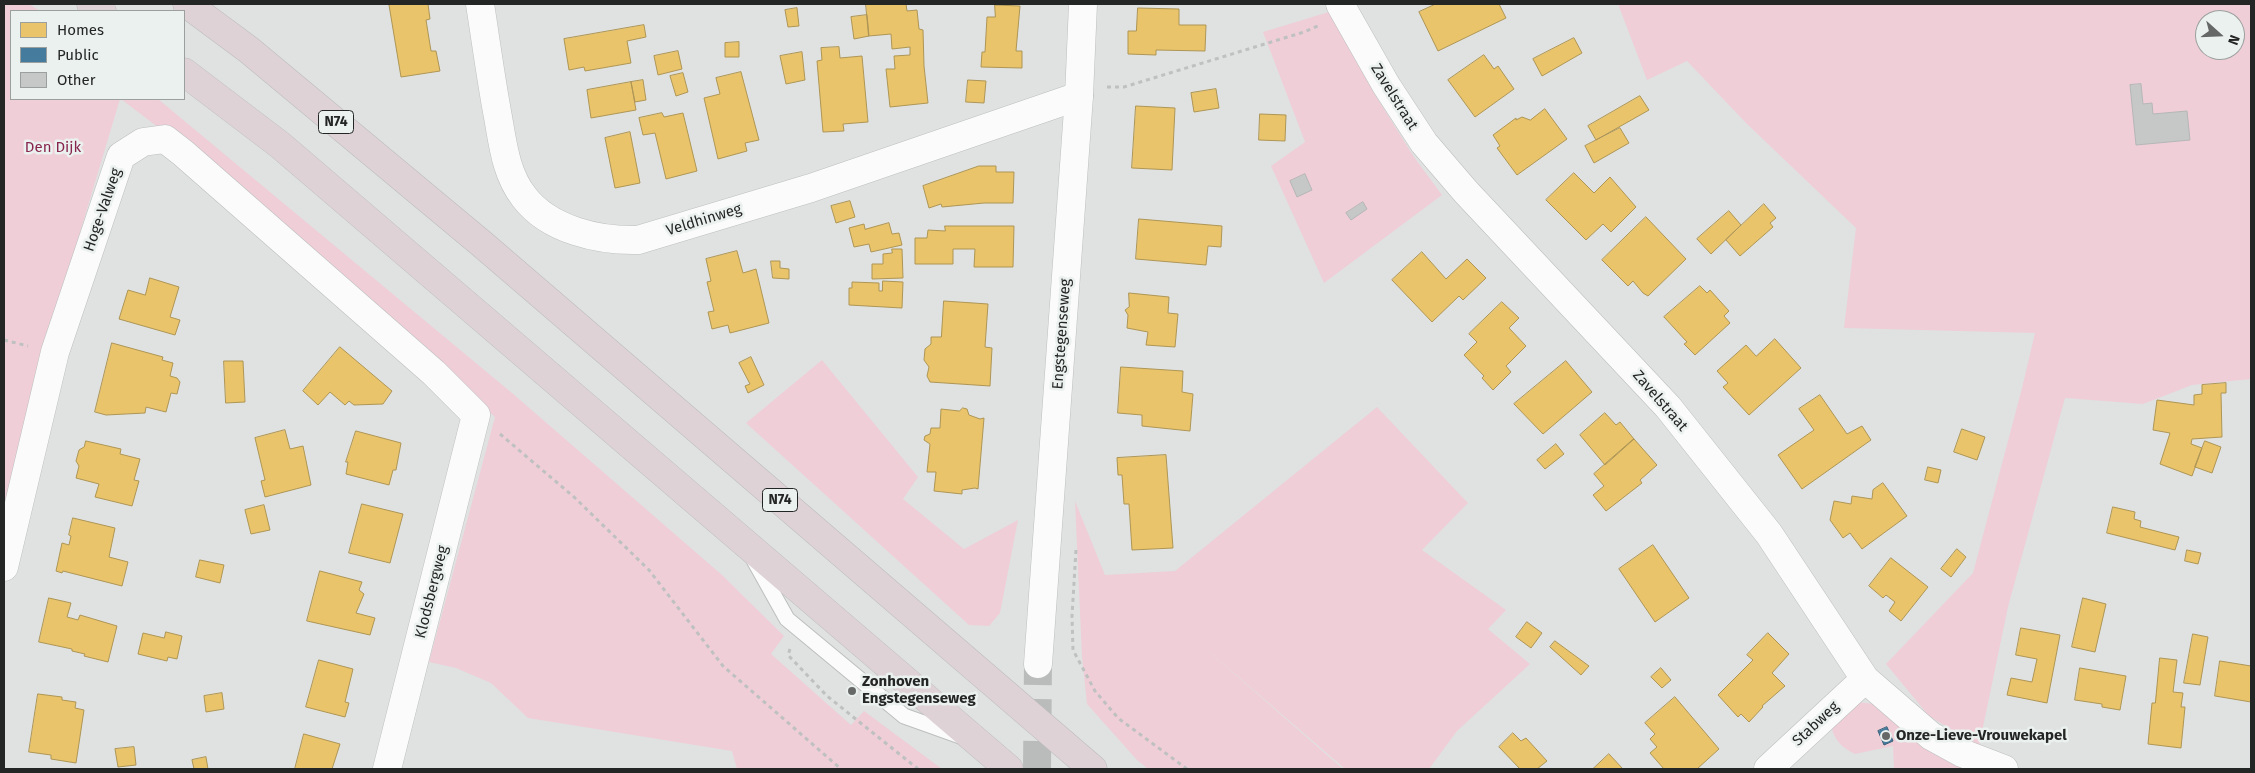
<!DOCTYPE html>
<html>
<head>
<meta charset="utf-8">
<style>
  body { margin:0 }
  #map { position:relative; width:2255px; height:773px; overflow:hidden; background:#dfe2e1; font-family:"Fira Sans",sans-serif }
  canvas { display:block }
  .frame { position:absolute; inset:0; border:5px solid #242625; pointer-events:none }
  .legend { position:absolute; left:10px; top:10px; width:175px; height:90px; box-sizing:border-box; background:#ebf1ee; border:1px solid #9ba09e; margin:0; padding:6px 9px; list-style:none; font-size:15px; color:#242625 }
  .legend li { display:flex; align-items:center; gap:10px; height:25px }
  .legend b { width:25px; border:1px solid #9ba09e }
  .north { position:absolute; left:2195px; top:10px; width:50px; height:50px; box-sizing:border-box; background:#ebf1ee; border:1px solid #9ba09e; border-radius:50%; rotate:110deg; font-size:14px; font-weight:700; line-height:20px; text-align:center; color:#242625 }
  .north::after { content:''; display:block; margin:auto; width:18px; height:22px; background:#656867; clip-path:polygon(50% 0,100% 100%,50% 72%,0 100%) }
</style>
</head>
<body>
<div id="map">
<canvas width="2255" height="773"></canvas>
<div class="frame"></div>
<ul class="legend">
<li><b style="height:14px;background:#e9c46a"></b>Homes</li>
<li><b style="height:14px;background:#457b9d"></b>Public</li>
<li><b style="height:14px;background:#c5c8c7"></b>Other</li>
</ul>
<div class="north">N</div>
</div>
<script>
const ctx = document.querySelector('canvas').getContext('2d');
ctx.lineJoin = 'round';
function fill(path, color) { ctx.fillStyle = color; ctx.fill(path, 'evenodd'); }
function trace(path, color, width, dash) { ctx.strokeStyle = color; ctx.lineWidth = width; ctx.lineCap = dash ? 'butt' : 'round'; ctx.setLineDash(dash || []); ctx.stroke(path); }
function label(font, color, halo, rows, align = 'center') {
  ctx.font = font + ' "Fira Sans",sans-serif'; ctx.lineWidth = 5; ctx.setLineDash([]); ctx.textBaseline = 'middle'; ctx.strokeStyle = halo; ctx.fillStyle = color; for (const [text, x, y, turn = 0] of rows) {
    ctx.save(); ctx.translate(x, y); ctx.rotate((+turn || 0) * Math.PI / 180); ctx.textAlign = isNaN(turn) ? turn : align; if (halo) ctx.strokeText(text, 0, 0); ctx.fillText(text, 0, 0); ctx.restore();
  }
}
const green = new Path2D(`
  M 4,4 L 29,4 L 40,11 L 11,11 L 11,99 L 120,99 L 44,353 L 4,534 Z
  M 1618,4 L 2251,4 L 2251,379 L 2192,385 L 2143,404 L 2065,398 L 2008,607 L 1979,746 L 1929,716 L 1886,664 L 1973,573 L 2022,388 L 2035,333 L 1844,328 L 1856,228 L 1746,123 L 1687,61 L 1647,80 ZM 2205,20 L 2235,20 L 2235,50 L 2205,50 Z
  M 1332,11 L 1374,93 L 1414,157 L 1442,195 L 1324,283 L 1271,166 L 1305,142 L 1263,32 Z
  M 121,99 L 158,99 L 512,393 L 722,575 L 784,636 L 771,654 L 851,725 L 864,711 L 942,769 L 737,769 L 732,751 L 528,718 L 491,683 L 456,668 L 429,662 L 495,417 L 176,141 Z
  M 822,360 L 918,477 L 903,499 L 964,549 L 1018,520 L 1000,613 L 989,626 L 969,625 L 746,423 Z
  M 1377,407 L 1468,503 L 1422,550 L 1506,610 L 1488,629 L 1530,664 L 1457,731 L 1429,769 L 1345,769 L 1197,641 L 1343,769 L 1148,769 L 1137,760 L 1087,704 L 1082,657 L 1075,501 L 1105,575 L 1175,571 Z
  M 1857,702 L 1875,704 L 1910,736 L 1937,755 L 1966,769 L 1894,769 L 1893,746 L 1855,754 C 1841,747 1835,741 1831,726 Z`);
const homes = new Path2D(`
  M 399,4 L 428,4 L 430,19 L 426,20 L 431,51 L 436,51 L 440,71 L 401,77 L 389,5 Z
  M 866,4 L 906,4 L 907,11 L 917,10 L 919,29 L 923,30 L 924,66 L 928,103 L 890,107 L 886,69 L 895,69 L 894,56 L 910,55 L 910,47 L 892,49 L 891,34 L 869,36 Z
  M 1436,4 L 1499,4 L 1506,18 L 1438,51 L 1419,12 Z
  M 995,5 L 1020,6 L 1016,51 L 1022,51 L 1022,68 L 981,67 L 982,52 L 985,52 L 987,17 L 995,17 Z
  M 797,8 L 799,26 L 788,27 L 785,10 Z
  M 1138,8 L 1179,9 L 1179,25 L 1206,25 L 1205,51 L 1156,50 L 1156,55 L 1128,54 L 1128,31 L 1136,31 Z
  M 867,15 L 869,36 L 854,39 L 851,17 Z
  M 644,25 L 646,37 L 627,41 L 631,63 L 585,71 L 584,67 L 569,70 L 564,39 Z
  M 1574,38 L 1582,53 L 1542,76 L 1533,59 Z
  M 739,42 L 739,57 L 725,57 L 725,43 Z
  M 839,47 L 840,58 L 862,56 L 868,122 L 843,124 L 844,131 L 823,132 L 817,61 L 822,60 L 821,48 Z
  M 678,51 L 682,69 L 658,75 L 654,56 Z
  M 802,52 L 805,80 L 786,84 L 780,56 Z
  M 1484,55 L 1494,69 L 1498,66 L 1514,89 L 1475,117 L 1448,80 Z
  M 741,72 L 759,140 L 745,143 L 747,151 L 718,159 L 704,98 L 720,94 L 716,78 Z
  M 683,73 L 688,92 L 676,96 L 670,76 Z
  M 643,80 L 646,100 L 635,102 L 631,82 Z
  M 968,80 L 986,81 L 984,103 L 966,102 Z
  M 631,82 L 636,110 L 591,118 L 587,90 Z
  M 1216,89 L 1219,108 L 1194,112 L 1191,93 Z
  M 1640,96 L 1649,110 L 1596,140 L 1588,126 Z
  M 1136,106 L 1175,108 L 1172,170 L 1132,168 Z
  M 1545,109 L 1567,139 L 1517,175 L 1497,148 L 1500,146 L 1493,135 L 1516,118 L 1516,120 L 1522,117 L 1530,120 Z
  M 662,113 L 664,117 L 683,113 L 697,171 L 666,179 L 655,133 L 643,135 L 639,118 Z
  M 1260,114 L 1286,115 L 1285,141 L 1259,140 Z
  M 1620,128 L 1629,143 L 1594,163 L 1585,146 Z
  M 630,132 L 640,183 L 615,188 L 605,138 Z
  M 979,166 L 996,166 L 996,172 L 1014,172 L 1013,203 L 984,203 L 942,207 L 941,204 L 929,208 L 923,186 Z
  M 1574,173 L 1594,193 L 1610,177 L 1636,207 L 1611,232 L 1603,224 L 1586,240 L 1546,200 Z
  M 850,201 L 855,217 L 836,223 L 831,206 Z
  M 1764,204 L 1776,218 L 1770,223 L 1773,227 L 1740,256 L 1726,240 Z
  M 1729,211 L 1741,225 L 1711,254 L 1697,239 Z
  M 1646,217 L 1686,259 L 1648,296 L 1643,293 L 1633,281 L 1628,286 L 1602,260 Z
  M 1139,219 L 1222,226 L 1221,247 L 1208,246 L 1206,265 L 1136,259 Z
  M 889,223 L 892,234 L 899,233 L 902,245 L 871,252 L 869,244 L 854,247 L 849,228 L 864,224 L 865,229 Z
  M 945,226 L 1014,226 L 1013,267 L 974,267 L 975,249 L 953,249 L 953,264 L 915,264 L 915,238 L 927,238 L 928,230 L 945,231 Z
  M 892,249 L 902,249 L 903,278 L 872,279 L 872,264 L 883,264 L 883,254 L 892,253 Z
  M 737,251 L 743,273 L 756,269 L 769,323 L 730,333 L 728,325 L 712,329 L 708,312 L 714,311 L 707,282 L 711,281 L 706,259 Z
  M 1422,252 L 1446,279 L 1467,259 L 1486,278 L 1463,300 L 1459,296 L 1432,322 L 1392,280 Z
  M 771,261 L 780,261 L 780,268 L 789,269 L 789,279 L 773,278 Z
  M 150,278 L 179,287 L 170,317 L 180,320 L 175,335 L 119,319 L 128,290 L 145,295 Z
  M 883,281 L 903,282 L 902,308 L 849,305 L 849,288 L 852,288 L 852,282 L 879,283 L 879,291 L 882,291 Z
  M 1700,286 L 1707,293 L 1710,290 L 1729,311 L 1724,316 L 1730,323 L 1695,355 L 1684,344 L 1687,342 L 1664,317 Z
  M 1129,293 L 1169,297 L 1168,313 L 1178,314 L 1175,347 L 1146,345 L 1148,332 L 1127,328 L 1128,315 L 1125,310 L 1129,307 Z
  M 944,301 L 988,304 L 985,347 L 992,348 L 990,386 L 930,382 L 927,376 L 929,367 L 924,360 L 925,349 L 931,344 L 931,337 L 941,337 Z
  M 1502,302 L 1519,318 L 1509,328 L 1526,346 L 1506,366 L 1511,372 L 1493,390 L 1482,378 L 1484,376 L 1464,355 L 1477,342 L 1469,334 Z
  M 1775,339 L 1801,368 L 1749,415 L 1723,387 L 1728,383 L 1717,371 L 1746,345 L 1756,356 Z
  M 112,343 L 163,357 L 162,360 L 173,363 L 170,376 L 177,378 L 180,382 L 177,394 L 171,393 L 166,412 L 146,407 L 145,413 L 106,415 L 95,412 Z
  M 340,347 L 392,391 L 383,404 L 354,405 L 349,401 L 345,405 L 330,392 L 318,405 L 303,391 Z
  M 751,357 L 764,385 L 748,393 L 745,386 L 750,384 L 739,363 Z
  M 224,361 L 243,361 L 245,402 L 226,403 Z
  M 1566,361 L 1592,392 L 1543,434 L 1514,404 Z
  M 1121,367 L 1183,371 L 1182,392 L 1193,394 L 1190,431 L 1142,426 L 1142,415 L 1118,413 Z
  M 2226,383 L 2226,393 L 2221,393 L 2222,437 L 2192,439 L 2191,444 L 2202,448 L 2192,476 L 2160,464 L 2170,433 L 2153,430 L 2157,400 L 2194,405 L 2194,395 L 2202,394 L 2202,385 Z
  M 1820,395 L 1847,434 L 1862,426 L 1871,440 L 1802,489 L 1778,455 L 1814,430 L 1799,409 Z
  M 963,408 L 967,409 L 969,415 L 980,419 L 984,418 L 978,489 L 975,488 L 962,490 L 962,494 L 934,491 L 936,472 L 927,472 L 930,444 L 924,440 L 925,436 L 930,434 L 931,428 L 940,428 L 941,409 L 959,411 Z
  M 1605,413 L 1616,425 L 1620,422 L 1634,439 L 1605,465 L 1580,435 Z
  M 1962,429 L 1985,437 L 1977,460 L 1954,452 Z
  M 285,430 L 290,449 L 303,446 L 311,485 L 265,497 L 261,481 L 265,480 L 255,438 Z
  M 356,431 L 401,443 L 396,470 L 393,470 L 389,485 L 346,474 L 348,462 L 346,462 Z
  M 1634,439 L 1657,465 L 1640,480 L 1642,483 L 1606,511 L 1593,495 L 1604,486 L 1594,474 Z
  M 86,441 L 121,449 L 120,454 L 140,459 L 134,480 L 139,481 L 132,506 L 95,497 L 99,484 L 76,478 L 79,466 L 76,461 L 79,450 L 84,447 Z
  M 2205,441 L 2221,447 L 2212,473 L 2195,467 Z
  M 1556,444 L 1564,454 L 1545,469 L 1537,460 Z
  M 1166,455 L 1173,548 L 1132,550 L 1129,504 L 1124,504 L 1122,475 L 1118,475 L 1117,458 Z
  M 1928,467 L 1941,470 L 1938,483 L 1925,480 Z
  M 1883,483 L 1907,516 L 1862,549 L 1850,533 L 1843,538 L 1830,520 L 1834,501 L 1851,504 L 1852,496 L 1872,499 L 1873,490 Z
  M 362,504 L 403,514 L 390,563 L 349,553 Z
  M 264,505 L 270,530 L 251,534 L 245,510 Z
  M 2113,507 L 2135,512 L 2134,519 L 2141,521 L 2140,527 L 2179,537 L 2175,550 L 2107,533 Z
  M 73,518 L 115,528 L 109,557 L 128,562 L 122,586 L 63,571 L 62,573 L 56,571 L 62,543 L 69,545 L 71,536 L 69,535 Z
  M 1653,545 L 1689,598 L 1655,622 L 1619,569 Z
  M 1957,549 L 1966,557 L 1951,577 L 1941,569 Z
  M 2187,550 L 2201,553 L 2198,564 L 2185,561 Z
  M 1891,558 L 1928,587 L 1901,621 L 1889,611 L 1895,602 L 1886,595 L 1883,598 L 1869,586 Z
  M 200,560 L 224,565 L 220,583 L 196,577 Z
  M 320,571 L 362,582 L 359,590 L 364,594 L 356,613 L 375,618 L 370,635 L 307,621 Z
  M 49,598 L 71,603 L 67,617 L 78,620 L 80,615 L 117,626 L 108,662 L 84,656 L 85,654 L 72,651 L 72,649 L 39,642 Z
  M 2083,598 L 2106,604 L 2095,652 L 2072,647 Z
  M 1527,622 L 1542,633 L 1531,648 L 1516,637 Z
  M 2021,628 L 2060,635 L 2047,703 L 2007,695 L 2011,678 L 2032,682 L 2037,659 L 2016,655 Z
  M 166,632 L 182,636 L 177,659 L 168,657 L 167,661 L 138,654 L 143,633 L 164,638 Z
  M 1768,633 L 1789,654 L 1772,673 L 1785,686 L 1762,706 L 1763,707 L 1749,722 L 1741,714 L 1738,717 L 1718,695 L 1753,660 L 1747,655 Z
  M 2193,634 L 2208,637 L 2200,685 L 2184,683 Z
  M 1555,641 L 1589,666 L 1581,675 L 1550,647 Z
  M 2160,658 L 2177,660 L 2173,692 L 2183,693 L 2181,707 L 2185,707 L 2181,748 L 2148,744 L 2152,703 L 2155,703 Z
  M 319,660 L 353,669 L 345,702 L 349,703 L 345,717 L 306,707 Z
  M 2220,661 L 2251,666 L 2251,702 L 2215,696 Z
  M 1661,668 L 1671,680 L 1662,688 L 1651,677 Z
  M 2080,668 L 2126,676 L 2120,710 L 2102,707 L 2102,704 L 2075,700 Z
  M 222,693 L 224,709 L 206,712 L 204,696 Z
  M 38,694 L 62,697 L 62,700 L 76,702 L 75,708 L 84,710 L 76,763 L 51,759 L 51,755 L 29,752 Z
  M 1675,697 L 1719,749 L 1697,769 L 1664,769 L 1650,753 L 1657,747 L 1650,739 L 1655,734 L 1645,723 Z
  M 1513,733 L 1521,741 L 1526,738 L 1547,761 L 1537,769 L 1520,769 L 1499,747 Z
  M 304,734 L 340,744 L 332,769 L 295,769 Z
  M 134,747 L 136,765 L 118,767 L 115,749 Z
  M 1609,754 L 1623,769 L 1593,769 Z
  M 206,757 L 208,769 L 194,769 L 192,760 Z`);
const public = new Path2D(`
  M 1887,727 L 1893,741 L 1884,745 L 1878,731 Z`);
const building = new Path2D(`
  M 2141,84 L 2143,104 L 2152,103 L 2153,114 L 2187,111 L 2190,140 L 2136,145 L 2130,85 Z
  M 1305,174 L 1312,190 L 1297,197 L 1290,181 Z
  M 1363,202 L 1367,209 L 1351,220 L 1346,213 Z`);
const secondaryTunnel = new Path2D(`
  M 1037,769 L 1038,664`);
const path = new Path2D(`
  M 1107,87 L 1124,87 L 1304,32 L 1320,25
  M 4,340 L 28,346
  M 500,434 L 574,497 L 649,570 L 723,666 L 841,769
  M 1076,550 L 1072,616 L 1073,650 L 1095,691 L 1118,718 L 1187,769
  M 790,649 L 788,655 L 827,696 L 918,769`);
const lane = new Path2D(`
  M 754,560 L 787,619 L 904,716 L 960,736`);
const street = new Path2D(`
  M 480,4 C 486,42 491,80 498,117 C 503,145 506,174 524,197 C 549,230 599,241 638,240 L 811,188 L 1079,96
  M 1340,4 L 1386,85 L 1424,143 L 1466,192 L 1668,407 L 1769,534 L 1865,679 L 1931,736 L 1962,753 L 2004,769
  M 4,567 L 55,352 L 121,156 L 143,142 L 165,139 L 183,153 L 434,373 L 476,415 L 387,769
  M 1768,769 L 1865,679`);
const secondary = new Path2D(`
  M 1038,664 L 1079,96 L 1083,4`);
const highway = new Path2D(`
  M 91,4 L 102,11
  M 187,4 L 249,50 L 482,244 L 1093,769
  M 184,72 L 280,145 L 1009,769`);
const markers = [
  [852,691,5,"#656867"],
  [1886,736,5,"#656867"]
];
const shields = [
  [336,122,35],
  [780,500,35]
];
const shieldNames = [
  ["N74",336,122],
  ["N74",780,500]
];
const streetNames = [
  ["Zavelstraat",1394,97,58],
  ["Hoge-Valweg",103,210,-71],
  ["Veldhinweg",704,220,-17],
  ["Engstegenseweg",1062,334,-86],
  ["Zavelstraat",1660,401,49],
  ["Klodsbergweg",432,592,-76],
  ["Stabweg",1816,724,-43]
];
const parkNames = [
  ["Den Dijk",53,148]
];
const poiNames = [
  ["Zonhoven",862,682],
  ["Engstegenseweg",862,699],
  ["Onze-Lieve-Vrouwekapel",1896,736]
];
fill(green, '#efced8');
fill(homes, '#e9c46a');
trace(homes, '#ae9555', 1);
fill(public, '#457b9d');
trace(public, '#3b6279', 1);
fill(building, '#c5c8c7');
trace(building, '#b5b7b7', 1);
trace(secondaryTunnel, '#babcbb', 28, [28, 14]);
trace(lane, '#bdbfbe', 17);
trace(street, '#bdbfbe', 29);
trace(secondary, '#bdbfbe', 29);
trace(highway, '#bcbdbd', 29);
trace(path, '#bfc0c0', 3, [4, 4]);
trace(lane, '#fafbfa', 15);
trace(street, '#fafbfa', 28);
trace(secondary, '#fafbfa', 28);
trace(highway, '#dfd2d7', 28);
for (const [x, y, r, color] of markers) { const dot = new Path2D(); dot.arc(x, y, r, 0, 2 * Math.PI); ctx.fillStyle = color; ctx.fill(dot); trace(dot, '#ebf1ee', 2); }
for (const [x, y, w] of shields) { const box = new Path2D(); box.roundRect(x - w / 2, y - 11.5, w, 23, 4); ctx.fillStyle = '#ebf1ee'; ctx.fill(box); trace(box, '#242625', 1); }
label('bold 14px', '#242625', null, shieldNames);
label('15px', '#242625', '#ebf1ee', streetNames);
label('15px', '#87254e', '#ebf1ee', parkNames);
label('bold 15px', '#242625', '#ebf1ee', poiNames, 'left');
</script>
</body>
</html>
